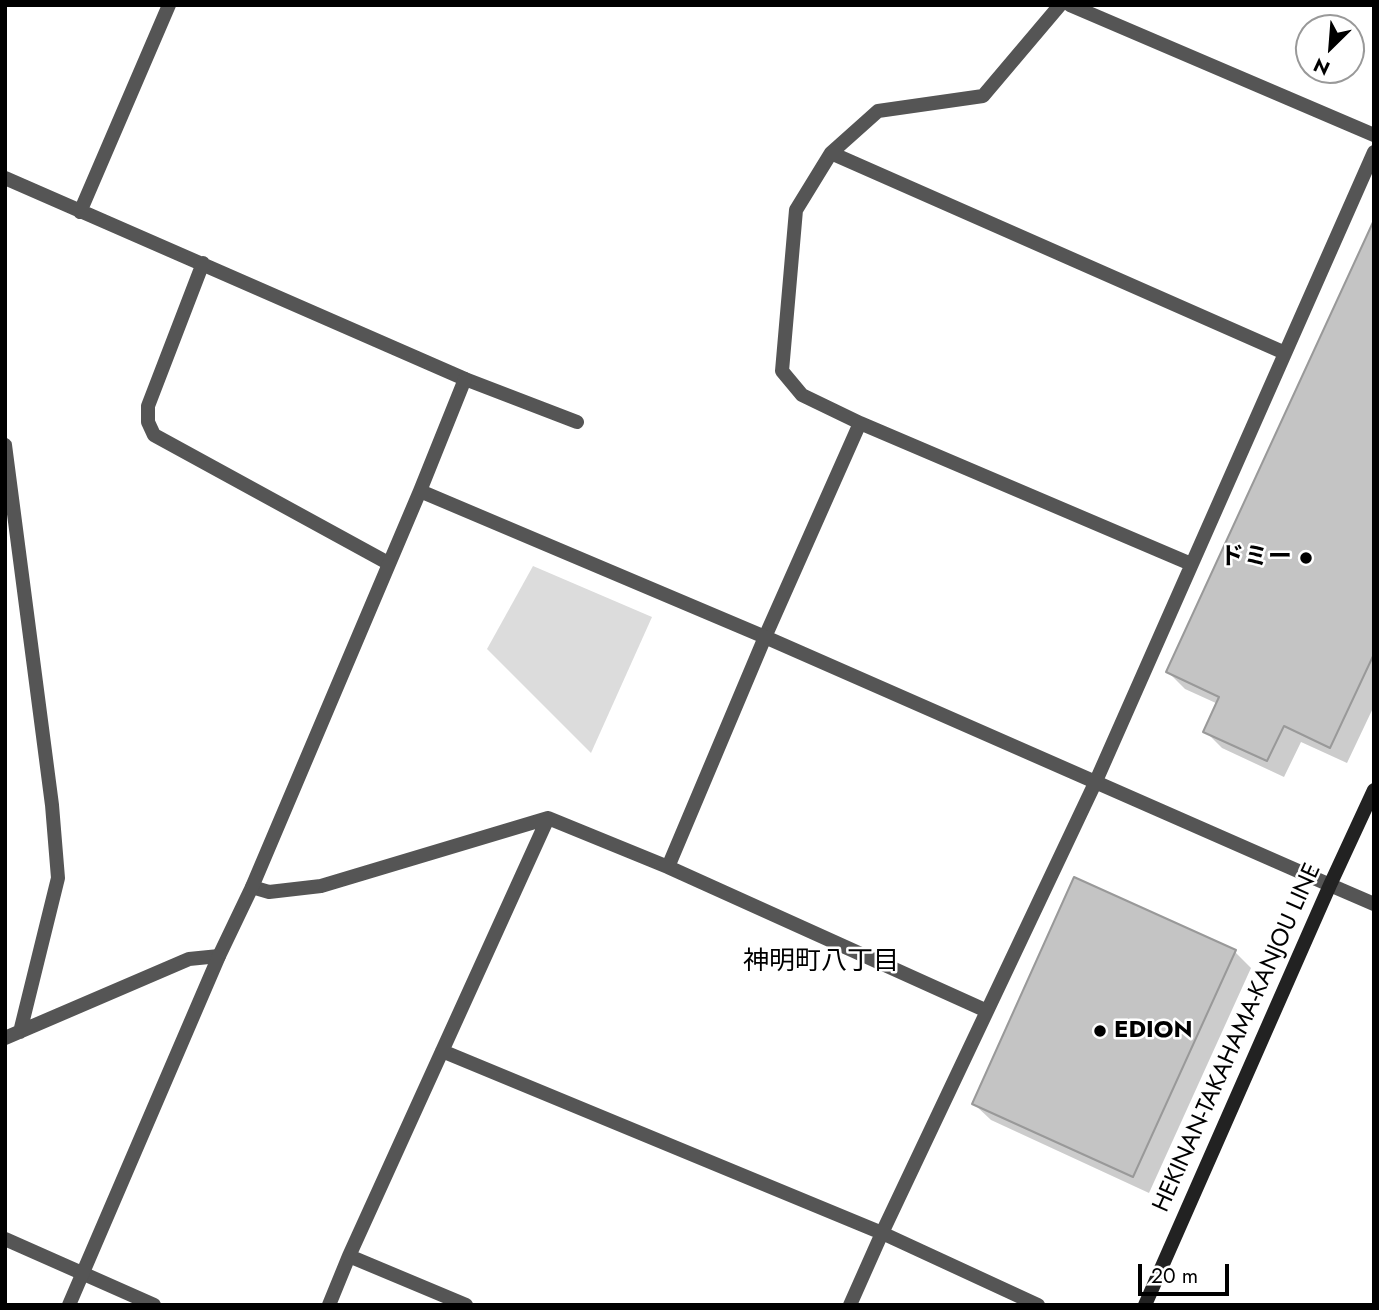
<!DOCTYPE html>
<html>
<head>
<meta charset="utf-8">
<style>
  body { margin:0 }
  #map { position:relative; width:1379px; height:1310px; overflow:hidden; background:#fff; font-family:Jost,sans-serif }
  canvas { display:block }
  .frame { position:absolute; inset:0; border:7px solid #000; pointer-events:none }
  .north { position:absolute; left:1295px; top:14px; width:70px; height:70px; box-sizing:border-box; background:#fff; border:2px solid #999; border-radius:50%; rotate:205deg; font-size:19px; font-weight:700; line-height:28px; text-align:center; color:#000 }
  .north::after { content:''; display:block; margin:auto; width:24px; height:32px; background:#000; clip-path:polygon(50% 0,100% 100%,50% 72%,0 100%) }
  .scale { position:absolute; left:1138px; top:1264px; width:91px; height:32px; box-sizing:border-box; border:4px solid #000; border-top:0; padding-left:9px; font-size:21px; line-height:24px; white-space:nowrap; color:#000; -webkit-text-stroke:5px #fff; paint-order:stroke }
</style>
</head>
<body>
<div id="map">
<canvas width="1379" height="1310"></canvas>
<div class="frame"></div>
<div class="north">N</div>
<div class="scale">20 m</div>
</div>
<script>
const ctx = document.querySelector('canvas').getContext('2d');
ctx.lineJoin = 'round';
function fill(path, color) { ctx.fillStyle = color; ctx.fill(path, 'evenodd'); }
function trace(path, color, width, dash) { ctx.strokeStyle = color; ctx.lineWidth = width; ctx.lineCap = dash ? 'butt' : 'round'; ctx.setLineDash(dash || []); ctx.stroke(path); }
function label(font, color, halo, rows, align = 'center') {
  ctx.font = font + ' Jost,"Noto Sans JP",sans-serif'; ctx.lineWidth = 5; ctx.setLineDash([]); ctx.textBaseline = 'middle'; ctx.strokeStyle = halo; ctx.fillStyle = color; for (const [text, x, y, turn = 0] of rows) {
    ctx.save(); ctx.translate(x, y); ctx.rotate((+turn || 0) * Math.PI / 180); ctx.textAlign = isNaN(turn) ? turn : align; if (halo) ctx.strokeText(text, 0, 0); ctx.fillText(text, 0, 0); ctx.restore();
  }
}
const green = new Path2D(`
  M 533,566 L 652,617 L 591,753 L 487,649 Z`);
const shadow = new Path2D(`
  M 1374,224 L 1374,706 L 1347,763 L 1301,742 L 1284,777 L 1222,748 L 1205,731 L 1218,704 L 1185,689 L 1168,672 Z
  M 1235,952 L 1251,968 L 1149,1193 L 991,1120 L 974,1104 Z`);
const building = new Path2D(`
  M 1374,220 L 1374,654 L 1330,748 L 1284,726 L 1267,761 L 1203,732 L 1219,697 L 1166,672 Z
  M 1074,877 L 1236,950 L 1133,1177 L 972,1104 Z`);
const minor = new Path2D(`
  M 1060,5 L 983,96 L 878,111 L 831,153 L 796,210 L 782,371 L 802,395 L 860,423 L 1191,564
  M 1070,5 L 1374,135
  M 831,153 L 1285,353
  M 5,178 L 465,379 L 577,422
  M 80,212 L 169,5
  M 203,263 L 148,406 L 148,422 L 154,435 L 388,563
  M 5,445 L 52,805 L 58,878 L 20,1032
  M 765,637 L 1330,885
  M 668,867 L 987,1011
  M 252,887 L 269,892 L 321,886 L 548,818 L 668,867 L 765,637 L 860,423
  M 5,1038 L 189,959 L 219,956
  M 442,1051 L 882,1233 L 1038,1305
  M 5,1239 L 154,1305
  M 349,1256 L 466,1305
  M 329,1305 L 349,1256 L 548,818
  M 850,1305 L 882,1233 L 1096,781 L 1374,152`);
const tertiary = new Path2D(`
  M 420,491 L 765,637
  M 1330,885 L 1374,904
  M 69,1305 L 219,956 L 252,887 L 420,491 L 465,379`);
const secondary = new Path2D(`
  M 1145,1305 L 1330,885 L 1374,790`);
const markers = [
  [1306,558,7,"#000"],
  [1100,1031,7,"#000"]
];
const poiNames = [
  ["ドミー",1292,558],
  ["EDION",1114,1031,"left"]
];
const streetNames = [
  ["HEKINAN-TAKAHAMA-KANJOU LINE",1238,1038,-66]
];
const neighbourhoodNames = [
  ["神明町八丁目",821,963]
];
fill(green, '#dcdcdc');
fill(shadow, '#0003');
fill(building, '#c4c4c4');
trace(building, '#999', 2);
trace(minor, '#555', 14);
trace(tertiary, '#555', 14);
trace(secondary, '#222', 14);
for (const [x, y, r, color] of markers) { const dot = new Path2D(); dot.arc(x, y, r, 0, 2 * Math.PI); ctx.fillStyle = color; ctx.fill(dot); trace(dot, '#fff', 2.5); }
label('bold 24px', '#000', '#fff', poiNames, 'right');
label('24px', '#000', '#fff', streetNames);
label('26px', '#000', '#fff', neighbourhoodNames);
</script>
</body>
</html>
